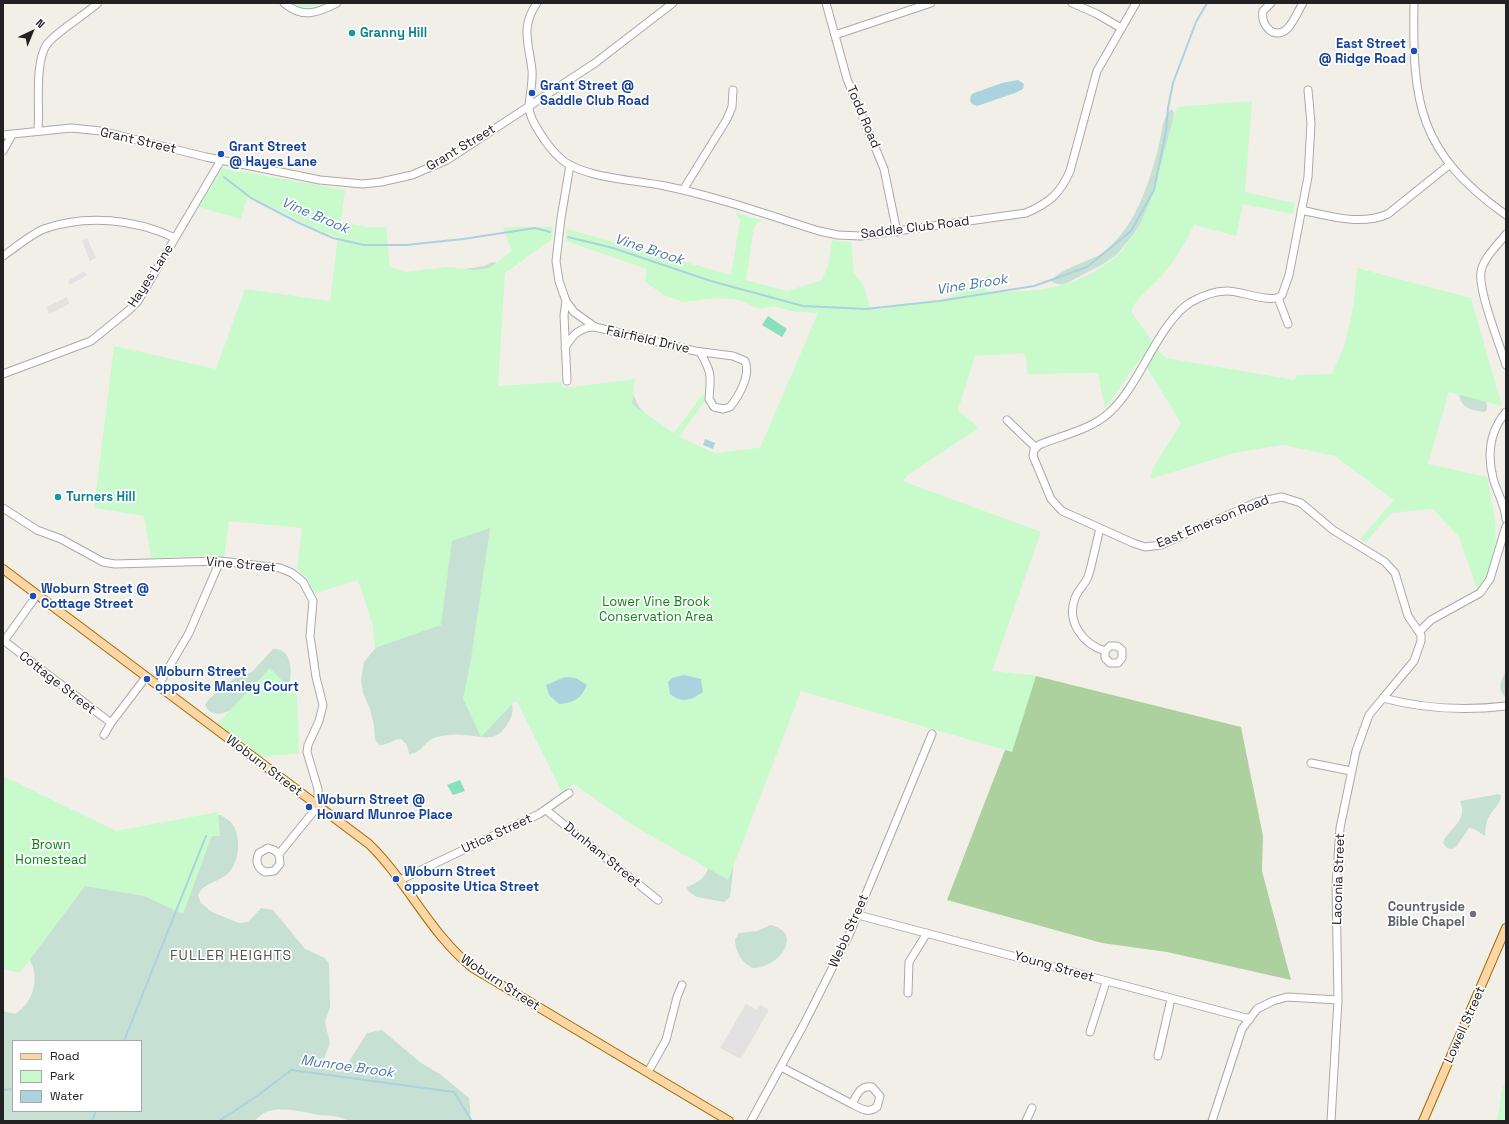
<!DOCTYPE html>
<html>
<head>
<meta charset="utf-8">
<style>
  body { margin:0 }
  #map { position:relative; width:1509px; height:1124px; overflow:hidden; background:#f2efe9; font-family:"Space Grotesk",sans-serif }
  canvas { display:block }
  .frame { position:absolute; inset:0; border:4px solid #222; pointer-events:none }
  .legend { position:absolute; left:12px; top:1040px; width:130px; height:72px; box-sizing:border-box; background:#fff; border:1px solid #a7a7a7; margin:0; padding:5px 7px; list-style:none; font-size:12px; color:#222 }
  .legend li { display:flex; align-items:center; gap:8px; height:20px }
  .legend b { width:20px; border:1px solid #a7a7a7 }
  .north { position:absolute; left:12px; top:12px; width:40px; height:40px; -webkit-text-stroke:3px #fff; paint-order:stroke; rotate:44deg; font-size:11px; font-weight:700; line-height:16px; text-align:center; color:#222 }
  .north::after { content:''; display:block; margin:auto; width:14px; height:18px; background:#222; clip-path:polygon(50% 0,100% 100%,50% 72%,0 100%) }
</style>
</head>
<body>
<div id="map">
<canvas width="1509" height="1124"></canvas>
<div class="frame"></div>
<ul class="legend">
<li><b style="height:5px;background:#fcd6a4"></b>Road</li>
<li><b style="height:11px;background:#c8facc"></b>Park</li>
<li><b style="height:11px;background:#aad3df"></b>Water</li>
</ul>
<div class="north">N</div>
</div>
<script>
const ctx = document.querySelector('canvas').getContext('2d');
ctx.lineJoin = 'round';
function fill(path, color) { ctx.fillStyle = color; ctx.fill(path, 'evenodd'); }
function trace(path, color, width, dash) { ctx.strokeStyle = color; ctx.lineWidth = width; ctx.lineCap = dash ? 'butt' : 'round'; ctx.setLineDash(dash || []); ctx.stroke(path); }
function label(font, color, halo, rows, align = 'center') {
  ctx.font = font + ' "Space Grotesk",sans-serif'; ctx.lineWidth = 3.5; ctx.setLineDash([]); ctx.textBaseline = 'middle'; ctx.strokeStyle = halo; ctx.fillStyle = color; for (const [text, x, y, turn = 0] of rows) {
    ctx.save(); ctx.translate(x, y); ctx.rotate((+turn || 0) * Math.PI / 180); ctx.textAlign = isNaN(turn) ? turn : align; if (halo) ctx.strokeText(text, 0, 0); ctx.fillText(text, 0, 0); ctx.restore();
  }
}
const forest = new Path2D(`
  M 992,672 L 1036,676 L 1241,727 L 1263,836 L 1262,871 L 1291,980 L 1167,952 L 1102,943 L 947,900 L 1005,750 Z`);
const wetland = new Path2D(`
  M 1171,109 L 1174,112 L 1173,121 L 1147,215 L 1129,240 L 1116,255 L 1103,264 L 1067,283 C 1061,285 1056,285 1051,281 C 1058,271 1082,263 1093,258 C 1102,255 1113,244 1119,237 C 1140,212 1150,179 1158,149 C 1162,134 1161,120 1171,109 Z
  M 493,262 L 499,264 L 446,403 L 628,391 L 633,394 L 639,407 L 651,420 L 520,699 L 512,703 C 513,712 513,715 508,723 C 496,745 482,735 462,735 C 454,734 445,735 437,737 C 426,739 420,755 409,754 L 407,745 L 401,739 C 392,739 389,745 380,745 L 375,740 L 374,725 L 370,709 L 363,693 L 361,679 L 364,662 L 388,633 L 438,273 L 484,266 Z
  M 1482,372 L 1487,406 L 1487,410 L 1484,412 C 1458,409 1460,400 1456,378 Z
  M 273,649 C 296,648 291,679 288,693 L 219,714 C 213,713 208,712 205,705 L 209,699 L 236,677 L 252,672 Z
  M 1506,671 L 1506,697 C 1496,689 1501,681 1506,671 Z
  M 1499,794 L 1501,796 C 1500,805 1494,808 1490,815 C 1485,822 1486,829 1485,836 L 1474,829 L 1469,828 L 1456,847 L 1452,849 L 1447,848 L 1443,843 C 1447,829 1469,822 1460,801 Z
  M 221,815 C 225,818 231,821 233,825 C 242,838 239,867 225,876 C 215,883 204,883 198,895 L 201,903 L 212,912 L 239,923 L 248,922 L 261,908 L 273,910 L 305,949 L 325,958 L 329,964 L 330,1007 L 325,1022 L 330,1043 L 322,1064 L 326,1067 L 343,1071 L 367,1033 L 382,1030 L 421,1063 L 440,1074 L 469,1098 L 471,1121 L 348,1121 C 338,1115 330,1116 319,1115 C 303,1112 286,1107 269,1111 C 263,1112 259,1117 254,1121 L 3,1121 L 3,1011 L 15,1014 C 31,1004 38,985 33,967 L 3,900 L 74,877 L 212,816 ZM 13,1041 L 141,1041 L 141,1111 L 13,1111 Z
  M 734,862 L 730,897 L 724,902 L 697,897 L 688,891 L 687,887 C 698,883 707,877 709,865 Z
  M 771,925 C 805,934 778,969 752,968 C 741,961 736,953 735,940 L 739,933 L 757,931 Z`);
const park = new Path2D(`
  M 291,3 L 324,3 C 312,8 302,9 291,3 Z
  M 1252,101 L 1245,192 L 1295,203 L 1293,214 L 1243,204 L 1236,236 L 1194,225 C 1186,242 1176,259 1164,273 C 1153,287 1137,295 1131,311 L 1161,354 L 1167,358 L 1294,380 L 1297,375 L 1332,374 L 1345,344 L 1354,303 L 1357,268 L 1471,298 L 1502,406 L 1449,392 L 1428,464 L 1487,477 C 1494,512 1507,561 1477,589 L 1459,537 L 1433,509 L 1391,513 L 1366,542 L 1360,539 L 1394,500 L 1335,456 L 1283,445 L 1234,453 L 1150,479 L 1152,470 L 1181,423 L 1141,358 L 1105,408 L 1098,373 L 1028,374 L 1025,353 L 975,356 L 958,410 L 979,428 L 908,475 L 903,481 L 1041,532 L 992,671 L 1036,676 L 1012,752 L 801,691 L 728,880 L 634,826 L 574,784 L 562,792 L 516,700 L 481,737 L 463,699 L 471,659 L 490,528 L 452,541 L 441,625 L 375,648 L 373,626 L 358,580 L 313,594 L 308,579 L 297,569 L 302,528 L 229,521 L 224,558 L 208,556 L 151,558 L 144,516 L 94,508 L 114,346 L 216,369 L 245,289 L 330,301 L 338,237 L 314,228 L 248,195 L 241,219 L 199,207 L 222,168 L 345,190 L 341,222 L 367,227 L 386,227 L 390,267 L 406,272 L 448,267 L 475,270 L 489,268 L 512,251 L 503,227 L 553,227 L 551,240 L 505,273 L 498,386 L 562,382 L 563,388 L 635,379 L 632,404 L 674,433 L 703,394 L 705,401 L 679,437 L 715,453 L 760,448 L 818,313 L 791,311 L 774,306 L 759,309 L 739,300 L 719,298 L 683,302 L 664,295 L 645,282 L 647,269 L 566,241 L 567,229 L 731,275 L 740,220 L 735,212 L 763,221 L 758,222 L 754,227 L 746,280 L 787,291 L 822,280 L 829,262 L 832,240 L 851,242 L 854,273 L 864,286 L 870,307 L 875,310 L 947,299 L 992,273 L 986,291 C 1048,296 1113,281 1142,220 C 1158,185 1165,144 1177,107 Z
  M 270,668 L 297,696 L 299,753 L 262,757 L 217,724 Z
  M 3,776 L 116,831 L 218,812 L 220,836 L 212,836 L 183,914 L 144,896 L 85,886 L 20,973 L 3,969 Z
  M 1506,1080 L 1506,1121 L 1497,1121 L 1502,1089 Z`);
const pitch = new Path2D(`
  M 768,316 L 787,329 L 782,337 L 762,325 Z
  M 460,780 L 465,791 L 453,795 L 447,785 Z`);
const parking = new Path2D(`
  M 87,238 L 96,258 L 90,261 L 82,241 Z
  M 84,271 L 87,275 L 70,285 L 68,281 Z
  M 67,297 L 69,304 L 49,314 L 47,307 Z
  M 746,1004 L 757,1010 L 760,1005 L 769,1010 L 741,1059 L 720,1048 Z`);
const water = new Path2D(`
  M 1018,80 L 1024,84 L 1023,89 L 1015,93 L 977,106 L 972,104 L 970,101 L 971,95 L 974,93 L 1002,83 Z
  M 705,439 L 715,443 L 713,449 L 703,445 Z
  M 684,675 L 701,679 L 703,692 C 691,700 683,704 670,694 L 668,682 L 672,678 Z
  M 565,677 L 576,678 L 587,685 C 581,699 573,703 559,704 L 549,695 L 546,685 Z`);
const stream = new Path2D(`
  M 224,177 L 251,198 L 297,222 L 333,238 L 364,245 L 406,245 L 463,239 L 535,228 L 550,232
  M 568,237 L 613,248 L 711,281 L 803,306 L 866,309 L 939,301 L 1034,286 L 1087,267 L 1131,231 L 1154,190 L 1166,131 L 1168,108 L 1173,83 L 1196,22 L 1207,3
  M 124,1041 L 206,836
  M 3,1090 L 13,1089
  M 92,1121 L 96,1111
  M 219,1121 L 257,1096 L 291,1070 L 454,1092 L 472,1121`);
const minor = new Path2D(`
  M 284,3 C 303,19 317,13 337,3
  M 537,3 C 520,27 529,44 532,70 C 533,82 530,93 529,106 C 528,119 549,148 559,157 C 579,178 637,180 665,186 C 718,197 768,215 819,231 L 838,235 L 861,236 L 1026,213 C 1049,203 1060,194 1070,171 L 1097,71 L 1136,3
  M 826,3 L 847,79 L 884,169 L 897,232
  M 1072,3 L 1097,14 L 1121,28
  M 1271,3 L 1263,11 C 1260,26 1275,41 1288,28 C 1294,21 1298,11 1303,3
  M 1414,3 C 1412,104 1419,153 1506,215
  M 835,35 L 931,3
  M 1308,90 L 1311,123 L 1308,177 L 1289,275 L 1282,295 C 1271,305 1241,290 1226,291 C 1214,291 1202,296 1191,302 C 1158,323 1140,385 1110,412 C 1091,430 1062,435 1039,445 L 1034,450 L 1033,456 L 1051,499 L 1062,511 L 1133,543 L 1145,547 L 1161,545 L 1257,502 L 1282,497 L 1301,503 L 1333,530 L 1385,562 L 1395,573 L 1408,616 L 1421,635 L 1421,641 L 1414,661 L 1383,698
  M 38,130 C 40,107 34,63 47,44 C 56,32 85,15 98,3
  M 3,135 L 71,128 L 101,131 L 206,157 L 320,180 L 363,184 L 381,182 L 412,175 L 447,160 L 595,63 L 673,3
  M 3,151 L 12,135
  M 683,190 L 727,119 L 732,107 L 733,90
  M 1301,210 C 1330,216 1360,226 1388,214 L 1449,165
  M 1506,234 C 1498,245 1483,258 1481,272 C 1478,291 1500,345 1506,365
  M 3,256 C 15,248 31,234 44,229 C 86,214 135,219 175,238
  M 1278,298 L 1288,324
  M 566,301 L 574,312 L 595,327
  M 565,348 C 572,335 580,327 595,327 L 695,351 L 733,356 L 745,361 C 751,375 739,396 730,407 L 723,409 L 714,407 L 709,399 C 711,375 712,373 700,352
  M 3,374 L 91,341 L 128,311 L 138,301 L 221,160
  M 567,381 L 564,315 L 566,301 L 559,281 L 556,261 L 561,218 L 570,165
  M 1506,412 C 1490,431 1487,454 1493,478 C 1497,493 1505,504 1506,519
  M 1007,420 L 1036,448
  M 3,508 L 37,530 L 61,539 L 103,562 L 115,564 L 220,561 L 280,568 L 292,573 L 303,582 L 313,601 L 310,636 L 316,677 L 323,705 L 319,721 L 308,745 L 307,752 L 318,789 L 318,806 L 279,854 L 274,850 L 268,848 L 259,853 C 255,861 257,868 265,872 L 274,871 L 280,864 L 279,854
  M 1100,528 C 1096,544 1093,561 1088,577 C 1085,584 1078,590 1075,598 C 1066,622 1083,644 1105,651 L 1110,646 L 1117,646 L 1122,650 L 1122,658 L 1118,663 L 1110,663 L 1105,658 L 1105,651
  M 1419,632 L 1431,620 L 1480,593 L 1490,579 L 1506,526
  M 3,640 L 111,723
  M 4,641 L 37,595
  M 158,686 L 189,633 L 220,561
  M 104,735 L 111,723 L 146,677
  M 1311,763 L 1351,771
  M 546,810 L 658,900
  M 400,880 L 539,814 L 569,793
  M 858,915 L 1250,1019
  M 908,993 L 909,962 L 927,933
  M 1090,1032 L 1106,982
  M 1158,1056 L 1171,999
  M 781,1067 L 852,1104 C 860,1108 868,1114 877,1107 L 880,1096 L 872,1087 C 860,1085 857,1095 852,1104
  M 648,1072 L 666,1040 L 677,997 L 682,985
  M 751,1121 L 804,1024 L 849,935 L 932,734
  M 1026,1121 L 1032,1108
  M 1212,1121 L 1242,1029 L 1257,1009 L 1273,1001 L 1287,997 L 1338,1000
  M 1331,1121 L 1338,1000 L 1336,886 L 1340,828 L 1356,751 L 1369,715 L 1383,698 C 1424,709 1464,711 1506,706`);
const major = new Path2D(`
  M 3,569 L 369,844 C 408,882 430,934 473,968 L 729,1121
  M 1423,1121 L 1506,928`);
const markers = [
  [352,33,4,"#0f9aa8"],
  [1414,51,4,"#1a4fb4"],
  [532,93,4,"#1a4fb4"],
  [221,154,4,"#1a4fb4"],
  [58,497,4,"#0f9aa8"],
  [33,596,4,"#1a4fb4"],
  [147,679,4,"#1a4fb4"],
  [309,807,4,"#1a4fb4"],
  [396,879,4,"#1a4fb4"],
  [1473,914,4,"#6b7280"]
];
const cultureNames = [
  ["Granny Hill",360,33],
  ["Turners Hill",66,497]
];
const transitNames = [
  ["East Street",1406,44,"right"],
  ["@ Ridge Road",1406,59,"right"],
  ["Grant Street @",540,86],
  ["Saddle Club Road",540,101],
  ["Grant Street",229,147],
  ["@ Hayes Lane",229,162],
  ["Woburn Street @",41,589],
  ["Cottage Street",41,604],
  ["Woburn Street",155,672],
  ["opposite Manley Court",155,687],
  ["Woburn Street @",317,800],
  ["Howard Munroe Place",317,815],
  ["Woburn Street",404,872],
  ["opposite Utica Street",404,887]
];
const streetNames = [
  ["Todd Road",863,117,67],
  ["Grant Street",138,141,13],
  ["Grant Street",461,148,-31],
  ["Saddle Club Road",915,228,-7],
  ["Hayes Lane",151,276,-57],
  ["Fairfield Drive",648,340,13],
  ["East Emerson Road",1213,522,-22],
  ["Vine Street",241,565,5],
  ["Cottage Street",57,683,38],
  ["Woburn Street",264,766,37],
  ["Utica Street",497,834,-25],
  ["Dunham Street",602,855,39],
  ["Laconia Street",1339,879,-88],
  ["Webb Street",849,931,-66],
  ["Young Street",1054,967,16],
  ["Woburn Street",500,983,33],
  ["Lowell Street",1465,1025,-66]
];
const parkNames = [
  ["Lower Vine Brook",656,602],
  ["Conservation Area",656,617],
  ["Brown",51,845],
  ["Homestead",51,860]
];
const worshipNames = [
  ["Countryside",1465,907],
  ["Bible Chapel",1465,922]
];
const waterNames = [
  ["Vine Brook",315,216,23],
  ["Vine Brook",649,250,18],
  ["Vine Brook",972,285,-9],
  ["Munroe Brook",347,1067,8]
];
const neighbourhoodNames = [
  ["FULLER HEIGHTS",231,956]
];
fill(forest, '#add19e');
fill(wetland, '#c6e0d4');
fill(park, '#c8facc');
fill(pitch, '#88e0be');
fill(parking, '#e2e2e2');
fill(water, '#aad3df');
trace(stream, '#aad3df', 2);
trace(minor, '#a9a9a9', 9);
trace(major, '#a06b00', 10);
trace(minor, '#fff', 7);
trace(major, '#fcd6a4', 8);
for (const [x, y, r, color] of markers) { const dot = new Path2D(); dot.arc(x, y, r, 0, 2 * Math.PI); ctx.fillStyle = color; ctx.fill(dot); trace(dot, '#fff', 1.5); }
label('bold 13px', '#0d838f', '#fff', cultureNames, 'left');
label('bold 13px', '#164399', '#fff', transitNames, 'left');
label('13px', '#222', '#fff', streetNames);
label('13px', '#0c8416', '#fff', parkNames);
label('bold 13px', '#5b616d', '#fff', worshipNames, 'right');
label('italic 14px', '#4a7aab', '#fff', waterNames);
ctx.letterSpacing = '1px';
label('14px', '#555', '#fff', neighbourhoodNames);
ctx.letterSpacing = '0px';
</script>
</body>
</html>
